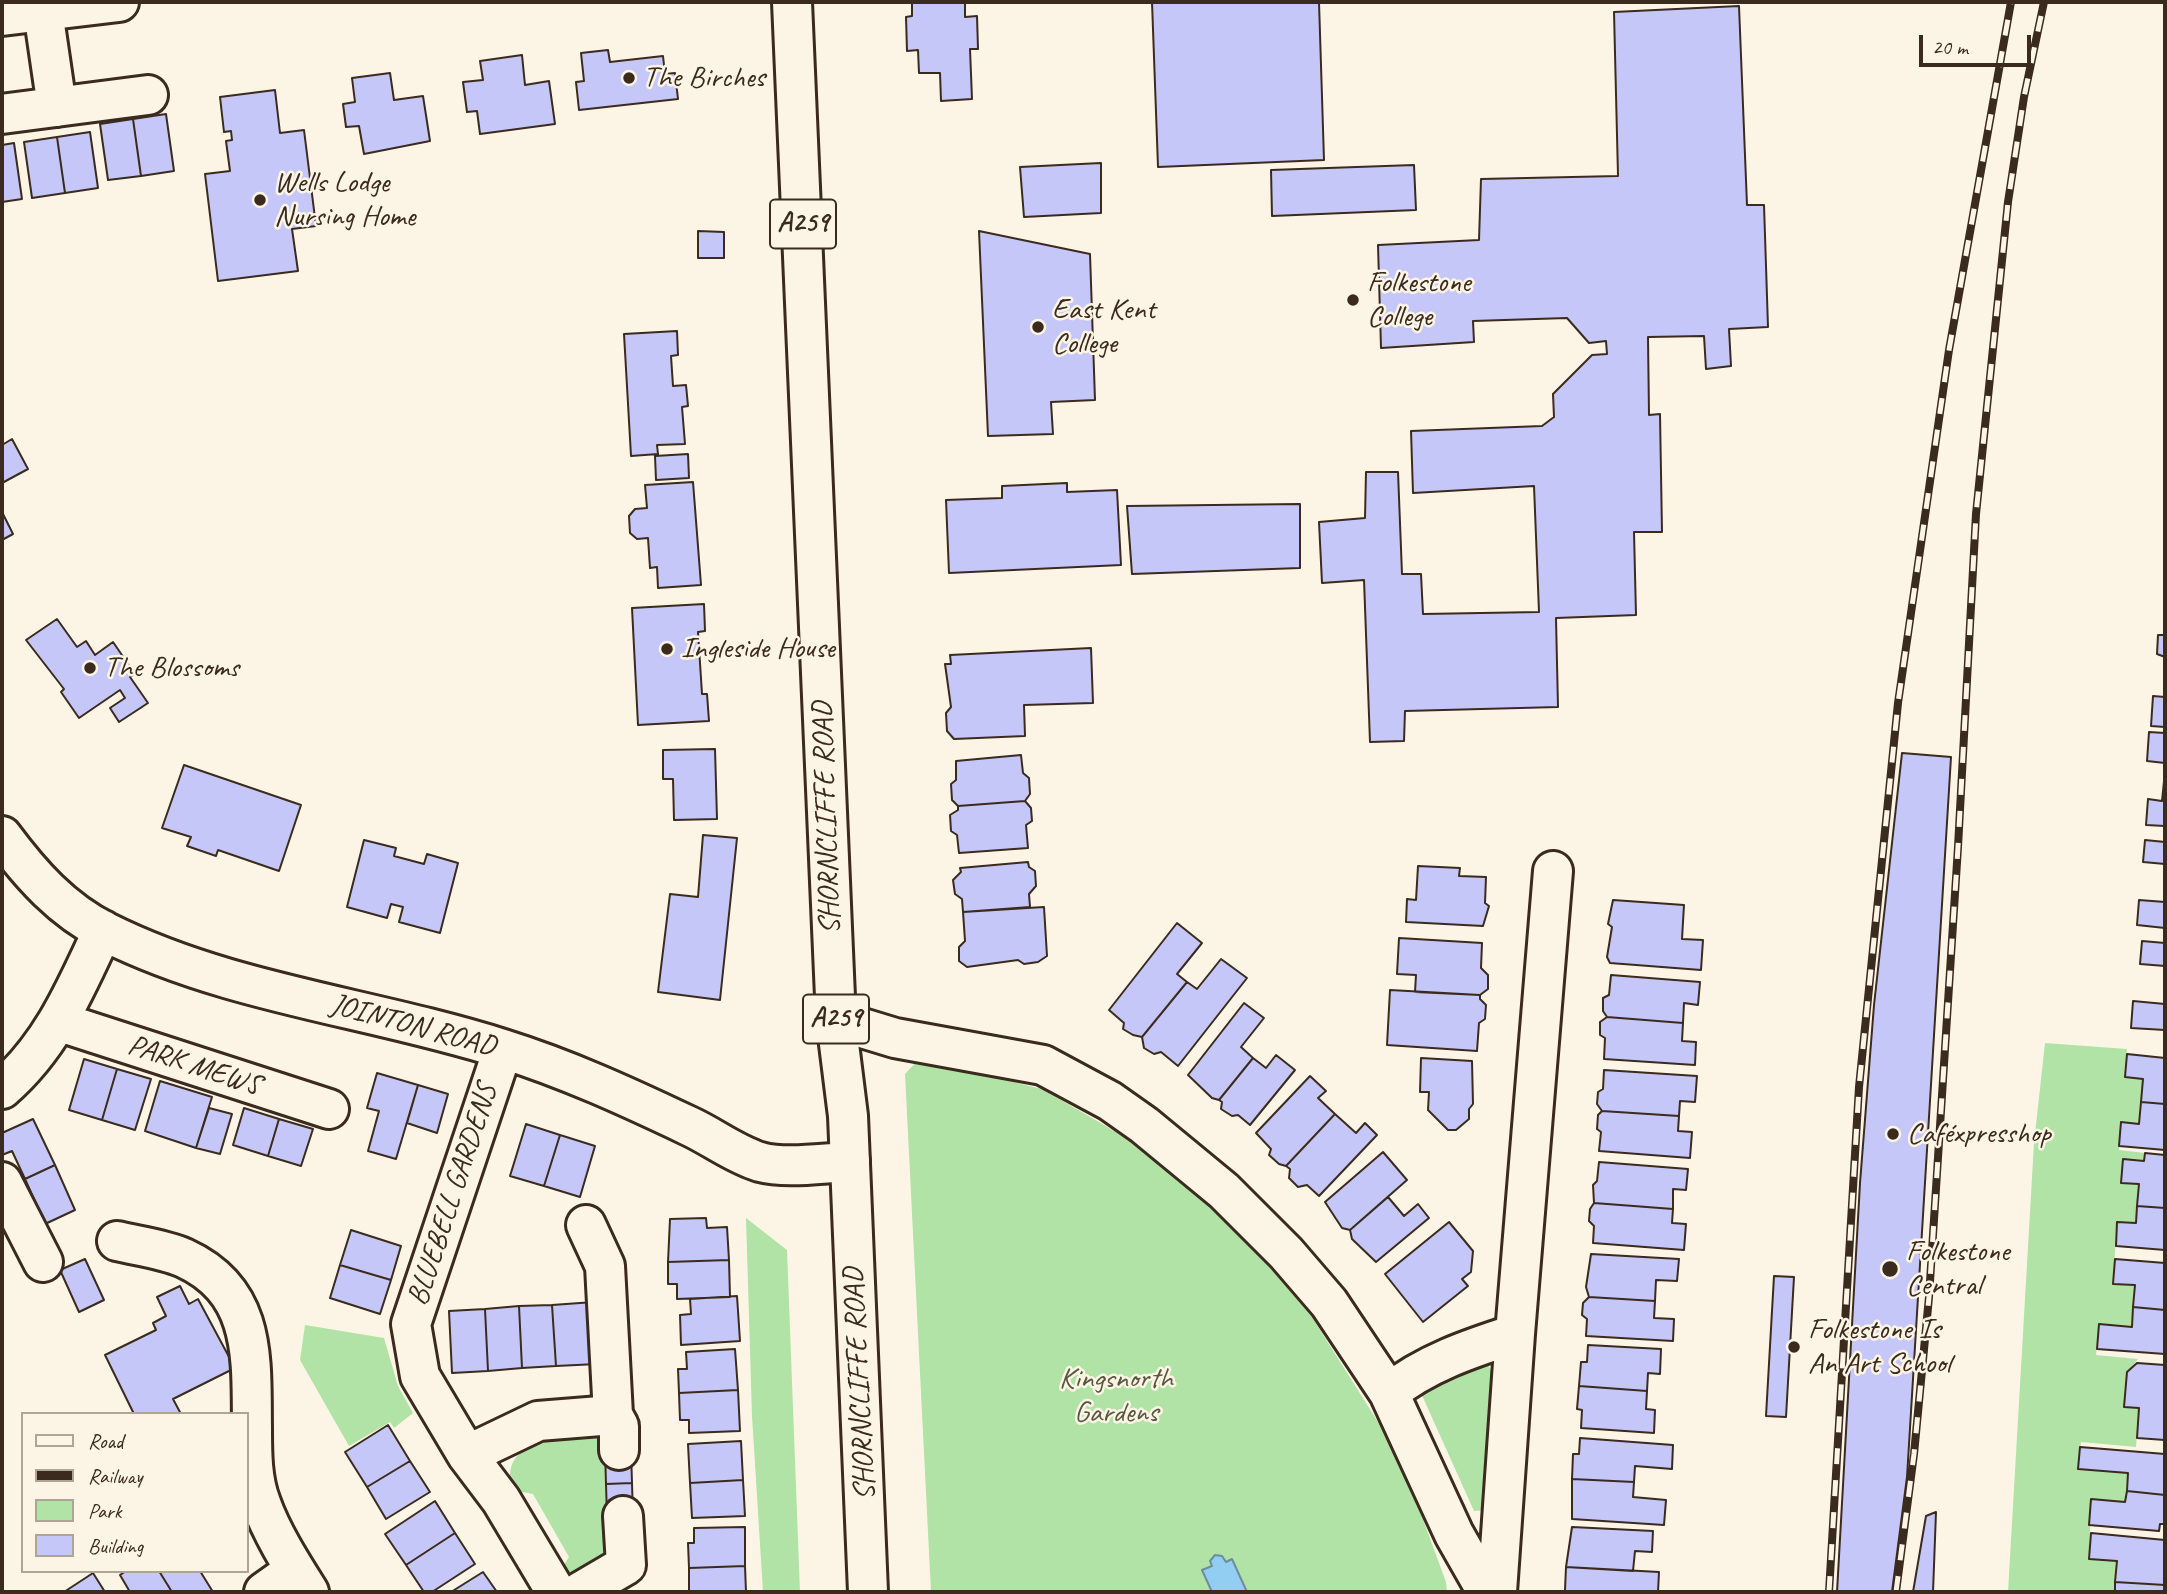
<!DOCTYPE html>
<html>
<head>
<meta charset="utf-8">
<style>
  body { margin:0 }
  #map { position:relative; width:2167px; height:1594px; overflow:hidden; background:#fcf5e5; font-family:Caveat,sans-serif }
  canvas { display:block }
  .frame { position:absolute; inset:0; border:4px solid #3b2a1e; pointer-events:none }
  .legend { position:absolute; left:21px; top:1412px; width:228px; height:161px; box-sizing:border-box; background:#fcf5e5; border:2px solid #afa495; margin:0; padding:9px 12px; list-style:none; font-size:21px; color:#3b2a1e }
  .legend li { display:flex; align-items:center; gap:14px; height:35px }
  .legend b { width:35px; border:2px solid #afa495 }
  .scale { position:absolute; left:1919px; top:35px; width:112px; height:32px; box-sizing:border-box; border:4px solid #3b2a1e; border-top:0; padding-left:9px; font-size:21px; line-height:24px; white-space:nowrap; color:#3b2a1e; -webkit-text-stroke:5px #fcf5e5; paint-order:stroke }
</style>
</head>
<body>
<div id="map">
<canvas width="2167" height="1594"></canvas>
<div class="frame"></div>
<ul class="legend">
<li><b style="height:9px;background:#fcf5e5"></b>Road</li>
<li><b style="height:9px;background:#3b2a1e"></b>Railway</li>
<li><b style="height:19px;background:#b0e3a5"></b>Park</li>
<li><b style="height:19px;background:#c6c7f9"></b>Building</li>
</ul>
<div class="scale">20 m</div>
</div>
<script>
const ctx = document.querySelector('canvas').getContext('2d');
ctx.lineJoin = 'round';
function fill(path, color) { ctx.fillStyle = color; ctx.fill(path, 'evenodd'); }
function trace(path, color, width, dash) { ctx.strokeStyle = color; ctx.lineWidth = width; ctx.lineCap = dash ? 'butt' : 'round'; ctx.setLineDash(dash || []); ctx.stroke(path); }
function label(font, color, halo, rows, align = 'center') {
  ctx.font = font + ' Caveat,sans-serif'; ctx.lineWidth = 5; ctx.setLineDash([]); ctx.textBaseline = 'middle'; ctx.strokeStyle = halo; ctx.fillStyle = color; for (const [text, x, y, turn = 0] of rows) {
    ctx.save(); ctx.translate(x, y); ctx.rotate((+turn || 0) * Math.PI / 180); ctx.textAlign = isNaN(turn) ? turn : align; if (halo) ctx.strokeText(text, 0, 0); ctx.fillText(text, 0, 0); ctx.restore();
  }
}
const green = new Path2D(`
  M 2045,1043 L 2127,1049 L 2125,1077 L 2143,1079 L 2139,1124 L 2121,1122 L 2119,1150 L 2145,1153 L 2144,1161 L 2123,1159 L 2121,1183 L 2139,1184 L 2136,1223 L 2117,1222 L 2113,1283 L 2135,1285 L 2132,1327 L 2099,1325 L 2096,1355 L 2138,1359 L 2127,1372 L 2124,1406 L 2139,1408 L 2136,1447 L 2081,1442 L 2078,1468 L 2128,1473 L 2125,1502 L 2091,1500 L 2089,1559 L 2117,1561 L 2115,1592 L 2008,1592 L 2034,1143 Z
  M 919,1059 L 1042,1089 L 1147,1150 L 1256,1244 L 1310,1314 L 1400,1457 L 1446,1582 L 1447,1592 L 931,1592 L 905,1074 Z
  M 746,1218 L 787,1250 L 800,1592 L 763,1592 L 752,1416 Z
  M 305,1325 L 384,1338 L 398,1386 L 413,1413 L 394,1428 L 390,1422 L 349,1446 L 300,1360 Z
  M 1487,1364 L 1497,1378 L 1490,1510 L 1474,1511 L 1416,1382 Z
  M 608,1434 L 617,1552 L 567,1578 L 562,1568 L 569,1557 L 533,1494 L 512,1490 C 497,1435 571,1436 608,1434 Z`);
const water = new Path2D(`
  M 1215,1555 L 1222,1556 L 1226,1562 L 1232,1559 L 1247,1592 L 1212,1592 L 1202,1570 L 1212,1566 L 1210,1561 Z`);
const building = new Path2D(`
  M 912,2 L 965,2 L 965,17 L 977,16 L 978,49 L 970,49 L 972,99 L 941,101 L 940,73 L 919,73 L 918,50 L 907,51 L 906,17 L 912,16 Z
  M 1152,2 L 1319,2 L 1324,160 L 1158,167 Z
  M 1739,6 L 1747,205 L 1764,205 L 1768,327 L 1729,329 L 1731,366 L 1706,369 L 1704,336 L 1648,337 L 1649,415 L 1660,414 L 1662,532 L 1634,532 L 1636,615 L 1556,618 L 1558,707 L 1405,711 L 1404,741 L 1370,742 L 1364,580 L 1322,583 L 1319,522 L 1365,518 L 1366,472 L 1398,472 L 1402,574 L 1421,574 L 1423,614 L 1539,612 L 1534,486 L 1413,493 L 1411,431 L 1542,426 L 1554,417 L 1553,394 L 1592,355 L 1607,354 L 1606,341 L 1589,343 L 1567,318 L 1473,321 L 1474,342 L 1381,348 L 1378,245 L 1479,240 L 1481,179 L 1618,176 L 1614,12 Z
  M 608,50 L 610,62 L 663,56 L 665,74 L 675,73 L 678,99 L 579,110 L 576,82 L 584,81 L 581,53 Z
  M 522,55 L 525,85 L 549,81 L 555,124 L 480,134 L 477,111 L 467,112 L 463,82 L 483,80 L 480,61 Z
  M 390,73 L 394,100 L 423,96 L 430,141 L 364,154 L 359,126 L 346,127 L 343,104 L 355,102 L 352,78 Z
  M 275,90 L 280,133 L 304,130 L 316,226 L 292,229 L 298,271 L 218,281 L 205,174 L 230,171 L 226,141 L 232,140 L 231,131 L 224,132 L 220,97 Z
  M 166,114 L 174,171 L 141,176 L 133,119 Z
  M 133,119 L 141,176 L 108,180 L 100,124 Z
  M 90,132 L 98,188 L 65,193 L 57,137 Z
  M 57,137 L 65,193 L 32,198 L 24,142 Z
  M 14,143 L 22,199 L 2,202 L 2,145 Z
  M 1101,163 L 1101,213 L 1024,217 L 1020,167 Z
  M 1414,165 L 1416,210 L 1272,216 L 1271,170 Z
  M 698,231 L 724,232 L 724,258 L 698,258 Z
  M 979,231 L 1090,254 L 1095,400 L 1051,402 L 1053,434 L 988,436 Z
  M 677,331 L 678,355 L 671,356 L 673,386 L 686,385 L 688,406 L 682,407 L 685,444 L 657,445 L 658,454 L 631,456 L 624,334 Z
  M 12,439 L 28,469 L 2,483 L 2,445 Z
  M 688,454 L 689,478 L 656,480 L 655,456 Z
  M 693,482 L 701,585 L 658,588 L 657,567 L 650,568 L 648,538 L 637,539 L 630,533 L 629,516 L 635,509 L 647,508 L 645,485 Z
  M 1067,483 L 1067,492 L 1117,490 L 1121,565 L 949,573 L 946,500 L 1002,498 L 1002,486 Z
  M 1300,504 L 1300,568 L 1132,574 L 1127,506 Z
  M 2,512 L 13,534 L 2,540 Z
  M 704,604 L 705,631 L 698,632 L 702,694 L 707,694 L 709,721 L 638,725 L 632,608 Z
  M 57,619 L 77,647 L 86,641 L 95,655 L 113,642 L 135,674 L 130,677 L 148,703 L 119,722 L 110,708 L 125,698 L 120,690 L 79,718 L 61,692 L 64,689 L 26,640 Z
  M 2158,635 L 2165,635 L 2165,657 L 2157,654 Z
  M 1091,648 L 1093,703 L 1024,705 L 1025,736 L 954,739 L 947,731 L 946,713 L 951,707 L 945,664 L 951,664 L 950,655 Z
  M 2153,696 L 2165,697 L 2165,727 L 2151,726 Z
  M 2149,732 L 2165,733 L 2165,763 L 2147,761 Z
  M 715,749 L 717,819 L 674,820 L 673,779 L 663,779 L 663,750 Z
  M 1902,753 L 1951,757 L 1907,1477 L 1892,1592 L 1837,1592 L 1860,1183 L 1874,1005 Z
  M 1021,755 L 1023,773 L 1029,778 L 1030,794 L 1025,801 L 958,806 L 952,800 L 951,784 L 956,780 L 956,761 Z
  M 184,765 L 301,805 L 279,871 L 218,850 L 216,856 L 187,846 L 191,837 L 162,828 Z
  M 2164,781 L 2165,826 L 2146,825 L 2148,799 L 2162,801 Z
  M 1025,801 L 1031,808 L 1032,821 L 1026,825 L 1028,848 L 959,853 L 957,835 L 951,831 L 950,815 L 958,810 L 958,806 Z
  M 703,835 L 737,838 L 720,1000 L 658,992 L 670,894 L 698,897 Z
  M 364,840 L 396,848 L 394,856 L 424,864 L 427,854 L 458,863 L 440,933 L 399,922 L 403,907 L 391,904 L 387,918 L 347,907 Z
  M 2145,840 L 2165,842 L 2165,864 L 2143,862 Z
  M 1028,862 L 1029,867 L 1035,871 L 1036,886 L 1029,894 L 1030,907 L 963,912 L 962,899 L 955,894 L 953,880 L 961,872 L 960,868 Z
  M 1418,866 L 1460,868 L 1459,876 L 1486,877 L 1485,903 L 1489,906 L 1483,926 L 1406,922 L 1407,899 L 1416,900 Z
  M 1613,900 L 1684,905 L 1682,939 L 1703,940 L 1701,970 L 1610,963 L 1607,957 L 1612,927 L 1608,924 Z
  M 2139,900 L 2165,902 L 2165,928 L 2137,925 Z
  M 1044,907 L 1047,956 L 1038,962 L 1024,964 L 1018,960 L 967,967 L 959,961 L 959,947 L 965,941 L 963,912 Z
  M 1177,923 L 1202,943 L 1177,974 L 1187,982 L 1142,1037 L 1133,1035 L 1123,1029 L 1124,1023 L 1109,1010 Z
  M 1399,938 L 1482,943 L 1481,968 L 1488,975 L 1488,989 L 1480,995 L 1415,992 L 1416,975 L 1397,974 Z
  M 2142,941 L 2165,943 L 2165,966 L 2140,964 Z
  M 1221,959 L 1247,978 L 1178,1066 L 1161,1052 L 1154,1054 L 1144,1048 L 1142,1037 L 1187,982 L 1197,989 Z
  M 1611,975 L 1700,982 L 1698,1005 L 1684,1003 L 1683,1023 L 1607,1017 L 1603,1011 L 1603,998 L 1609,995 Z
  M 1390,990 L 1480,995 L 1480,999 L 1486,1005 L 1485,1019 L 1479,1023 L 1477,1051 L 1387,1045 Z
  M 2133,1001 L 2165,1004 L 2165,1030 L 2131,1028 Z
  M 1244,1003 L 1264,1018 L 1241,1047 L 1253,1058 L 1219,1100 L 1212,1098 L 1188,1075 Z
  M 1607,1017 L 1683,1023 L 1682,1041 L 1696,1042 L 1695,1065 L 1604,1059 L 1605,1038 L 1600,1035 L 1600,1022 Z
  M 2127,1054 L 2165,1058 L 2165,1104 L 2141,1102 L 2143,1079 L 2125,1077 Z
  M 1276,1055 L 1295,1070 L 1250,1125 L 1238,1115 L 1232,1116 L 1221,1109 L 1222,1102 L 1219,1100 L 1253,1058 L 1266,1068 Z
  M 1421,1058 L 1472,1061 L 1473,1104 L 1469,1109 L 1469,1119 L 1456,1130 L 1448,1130 L 1428,1110 L 1429,1092 L 1420,1092 Z
  M 84,1059 L 117,1069 L 102,1120 L 69,1110 Z
  M 117,1069 L 151,1079 L 135,1130 L 102,1120 Z
  M 1604,1070 L 1697,1076 L 1695,1102 L 1680,1101 L 1679,1116 L 1602,1111 L 1597,1104 L 1598,1092 L 1603,1089 Z
  M 377,1073 L 418,1085 L 396,1159 L 368,1151 L 379,1111 L 367,1108 Z
  M 1310,1076 L 1326,1091 L 1318,1098 L 1335,1114 L 1286,1166 L 1279,1164 L 1269,1155 L 1271,1149 L 1256,1133 Z
  M 160,1081 L 212,1097 L 196,1148 L 145,1131 Z
  M 418,1085 L 448,1094 L 437,1133 L 407,1123 Z
  M 2141,1102 L 2165,1104 L 2165,1150 L 2119,1146 L 2121,1122 L 2139,1124 Z
  M 209,1108 L 232,1114 L 220,1154 L 196,1148 Z
  M 244,1108 L 279,1119 L 268,1156 L 233,1145 Z
  M 1602,1111 L 1679,1116 L 1678,1131 L 1692,1132 L 1690,1158 L 1599,1151 L 1601,1132 L 1597,1129 L 1598,1115 Z
  M 1335,1114 L 1356,1133 L 1365,1123 L 1377,1135 L 1319,1196 L 1307,1185 L 1298,1187 L 1289,1178 L 1290,1169 L 1286,1166 Z
  M 33,1119 L 55,1165 L 25,1179 L 12,1151 L 2,1155 L 2,1133 Z
  M 279,1119 L 313,1129 L 301,1166 L 268,1156 Z
  M 526,1124 L 560,1135 L 544,1186 L 510,1176 Z
  M 560,1135 L 595,1146 L 580,1197 L 544,1186 Z
  M 1383,1152 L 1407,1180 L 1350,1230 L 1342,1228 L 1325,1202 Z
  M 2145,1153 L 2165,1155 L 2165,1208 L 2137,1206 L 2139,1184 L 2121,1183 L 2123,1159 L 2144,1161 Z
  M 1599,1162 L 1688,1169 L 1686,1190 L 1673,1189 L 1673,1209 L 1594,1203 L 1593,1185 L 1597,1181 Z
  M 55,1165 L 75,1210 L 45,1224 L 25,1179 Z
  M 1388,1197 L 1404,1216 L 1418,1204 L 1429,1218 L 1376,1262 L 1352,1239 L 1350,1230 Z
  M 1594,1203 L 1673,1209 L 1672,1223 L 1686,1224 L 1684,1250 L 1593,1243 L 1594,1226 L 1589,1221 L 1590,1209 Z
  M 2137,1206 L 2165,1208 L 2165,1250 L 2116,1246 L 2117,1222 L 2136,1223 Z
  M 706,1218 L 707,1228 L 727,1227 L 729,1260 L 668,1262 L 670,1219 Z
  M 1449,1222 L 1473,1251 L 1471,1272 L 1462,1279 L 1468,1286 L 1423,1322 L 1385,1274 Z
  M 351,1230 L 401,1246 L 391,1280 L 340,1265 Z
  M 1591,1254 L 1679,1259 L 1677,1281 L 1656,1280 L 1655,1301 L 1589,1297 L 1586,1287 Z
  M 85,1259 L 104,1300 L 79,1312 L 60,1270 Z
  M 2115,1259 L 2165,1263 L 2165,1310 L 2133,1307 L 2135,1285 L 2113,1284 Z
  M 729,1260 L 730,1297 L 677,1299 L 677,1284 L 668,1284 L 668,1262 Z
  M 340,1265 L 391,1280 L 380,1314 L 330,1298 Z
  M 1774,1276 L 1794,1277 L 1786,1417 L 1766,1416 Z
  M 180,1286 L 189,1304 L 198,1299 L 235,1368 L 173,1399 L 181,1414 L 134,1414 L 105,1355 L 156,1330 L 153,1323 L 166,1316 L 157,1297 Z
  M 737,1296 L 740,1341 L 681,1345 L 680,1315 L 691,1314 L 690,1299 Z
  M 1589,1297 L 1655,1301 L 1654,1318 L 1674,1319 L 1673,1341 L 1586,1336 L 1587,1319 L 1582,1315 L 1583,1303 Z
  M 594,1302 L 597,1364 L 556,1366 L 552,1305 Z
  M 552,1305 L 556,1366 L 522,1368 L 519,1306 Z
  M 519,1306 L 522,1368 L 488,1371 L 485,1309 Z
  M 2133,1307 L 2165,1310 L 2165,1354 L 2097,1349 L 2099,1324 L 2132,1327 Z
  M 485,1309 L 488,1371 L 452,1373 L 449,1311 Z
  M 1588,1345 L 1661,1349 L 1660,1374 L 1648,1373 L 1647,1391 L 1579,1386 L 1581,1362 L 1587,1362 Z
  M 735,1349 L 738,1390 L 679,1393 L 678,1369 L 687,1369 L 686,1352 Z
  M 2137,1363 L 2165,1365 L 2165,1440 L 2137,1438 L 2139,1408 L 2124,1407 L 2127,1372 Z
  M 1579,1386 L 1647,1391 L 1646,1409 L 1655,1410 L 1654,1433 L 1581,1428 L 1582,1410 L 1577,1409 Z
  M 738,1390 L 740,1431 L 689,1433 L 689,1420 L 680,1420 L 679,1393 Z
  M 388,1425 L 410,1461 L 367,1487 L 345,1452 Z
  M 1580,1438 L 1673,1445 L 1672,1469 L 1635,1466 L 1634,1482 L 1572,1479 L 1573,1454 L 1579,1454 Z
  M 741,1441 L 743,1480 L 690,1483 L 688,1444 Z
  M 2080,1447 L 2165,1454 L 2165,1495 L 2127,1491 L 2128,1473 L 2078,1469 Z
  M 605,1450 L 631,1450 L 632,1483 L 606,1484 Z
  M 410,1461 L 430,1492 L 386,1519 L 367,1487 Z
  M 1572,1479 L 1634,1482 L 1633,1497 L 1666,1500 L 1664,1525 L 1572,1519 Z
  M 743,1480 L 745,1516 L 692,1518 L 690,1483 Z
  M 632,1483 L 633,1516 L 607,1517 L 606,1484 Z
  M 2127,1491 L 2165,1495 L 2165,1524 L 2160,1524 L 2159,1531 L 2089,1525 L 2091,1499 L 2125,1502 Z
  M 435,1501 L 455,1533 L 406,1565 L 385,1534 Z
  M 1936,1512 L 1933,1592 L 1913,1592 L 1926,1516 Z
  M 745,1527 L 745,1566 L 689,1568 L 688,1543 L 694,1543 L 694,1528 Z
  M 1572,1527 L 1653,1531 L 1652,1552 L 1635,1551 L 1633,1571 L 1566,1567 Z
  M 455,1533 L 475,1564 L 432,1592 L 424,1592 L 406,1565 Z
  M 2091,1533 L 2165,1540 L 2165,1585 L 2115,1582 L 2117,1561 L 2089,1559 Z
  M 745,1566 L 746,1592 L 689,1592 L 689,1568 Z
  M 1566,1567 L 1659,1572 L 1658,1592 L 1568,1592 L 1565,1590 Z
  M 126,1571 L 159,1571 L 172,1592 L 130,1592 L 120,1575 Z
  M 159,1571 L 200,1571 L 213,1592 L 172,1592 Z
  M 483,1572 L 497,1592 L 451,1592 Z
  M 93,1573 L 105,1592 L 64,1592 Z
  M 2115,1582 L 2165,1585 L 2165,1592 L 2115,1592 Z`);
const minor = new Path2D(`
  M 43,11 L 57,107
  M 2,114 L 148,95
  M 2,836 C 31,875 62,910 106,932 C 230,994 371,1007 503,1049 C 567,1069 628,1097 689,1126 C 713,1137 734,1154 760,1162 C 786,1169 822,1163 850,1162
  M 836,1020 L 895,1038 L 1043,1065 L 1110,1101 L 1144,1125 L 1224,1191 L 1286,1253 L 1329,1303 L 1389,1393 L 1454,1534 L 1487,1592
  M 60,1022 L 329,1109
  M 503,1049 L 411,1324 L 420,1376 L 467,1455 L 501,1500 L 556,1592
  M 2,1089 C 52,1046 76,988 103,930
  M 2,1182 L 43,1262
  M 586,1225 L 605,1266 L 613,1415 L 619,1426 L 619,1450
  M 117,1241 C 138,1246 164,1249 184,1258 C 258,1292 251,1360 252,1429 C 252,1453 252,1480 261,1503 C 272,1534 292,1565 309,1592
  M 1389,1393 C 1424,1364 1471,1348 1515,1334
  M 467,1455 L 538,1421 L 613,1415
  M 264,1592 L 295,1570
  M 580,1592 L 626,1565 L 623,1516
  M 1497,1592 L 1515,1334 L 1553,871`);
const highway = new Path2D(`
  M 792,2 L 836,1020 L 848,1116 L 868,1592
  M 2,16 L 119,2`);
const rail = new Path2D(`
  M 1829,1592 L 1859,1087 L 1898,703 L 1949,350 L 2011,2
  M 1896,1592 L 1914,1454 L 1929,1297 L 1958,847 L 1976,514 L 2008,202 L 2024,97 L 2044,2`);
const markers = [
  [629,78,7,"#3b2a1e"],
  [260,200,7,"#3b2a1e"],
  [1353,300,7,"#3b2a1e"],
  [1038,327,7,"#3b2a1e"],
  [667,649,7,"#3b2a1e"],
  [90,668,7,"#3b2a1e"],
  [1893,1134,7,"#3b2a1e"],
  [1890,1269,9,"#3b2a1e"],
  [1794,1347,7,"#3b2a1e"]
];
const shields = [
  [803,224,66],
  [836,1019,66]
];
const shieldNames = [
  ["A259",803,224],
  ["A259",836,1019]
];
const poiNames = [
  ["The Birches",643,78],
  ["Wells Lodge",274,183],
  ["Nursing Home",274,217],
  ["Folkestone",1367,283],
  ["College",1367,317],
  ["East Kent",1052,310],
  ["College",1052,344],
  ["Ingleside House",681,649],
  ["The Blossoms",104,668],
  ["Caféxpresshop",1907,1134],
  ["Folkestone",1906,1252],
  ["Central",1906,1286],
  ["Folkestone Is",1808,1330],
  ["An Art School",1808,1364]
];
const streetNames = [
  ["SHORNCLIFFE ROAD",827,818,-92],
  ["JOINTON ROAD",413,1026,15],
  ["PARK MEWS",194,1066,18],
  ["BLUEBELL GARDENS",453,1195,-72],
  ["SHORNCLIFFE ROAD",860,1384,-93]
];
const parkNames = [
  ["Kingsnorth",1116,1379],
  ["Gardens",1116,1413]
];
fill(green, '#b0e3a5');
fill(water, '#92cdf2');
trace(water, '#6f8c9d', 2);
fill(building, '#c6c7f9');
trace(building, '#3b2a1e', 2);
trace(minor, '#3b2a1e', 44);
trace(highway, '#3b2a1e', 44);
trace(minor, '#fcf5e5', 38);
trace(highway, '#fcf5e5', 38);
trace(rail, '#3b2a1e', 8);
trace(rail, '#fcf5e5', 5, [16]);
for (const [x, y, r, color] of markers) { const dot = new Path2D(); dot.arc(x, y, r, 0, 2 * Math.PI); ctx.fillStyle = color; ctx.fill(dot); trace(dot, '#fcf5e5', 2.5); }
for (const [x, y, w] of shields) { const box = new Path2D(); box.roundRect(x - w / 2, y - 24.5, w, 49, 5); ctx.fillStyle = '#fcf5e5'; ctx.fill(box); trace(box, '#3b2a1e', 2); }
label('bold 28px', '#3b2a1e', null, shieldNames);
label('30px', '#3b2a1e', '#fcf5e5', poiNames, 'left');
label('30px', '#3b2a1e', '#fcf5e5', streetNames);
label('30px', '#585840', '#fcf5e5', parkNames);
</script>
</body>
</html>
